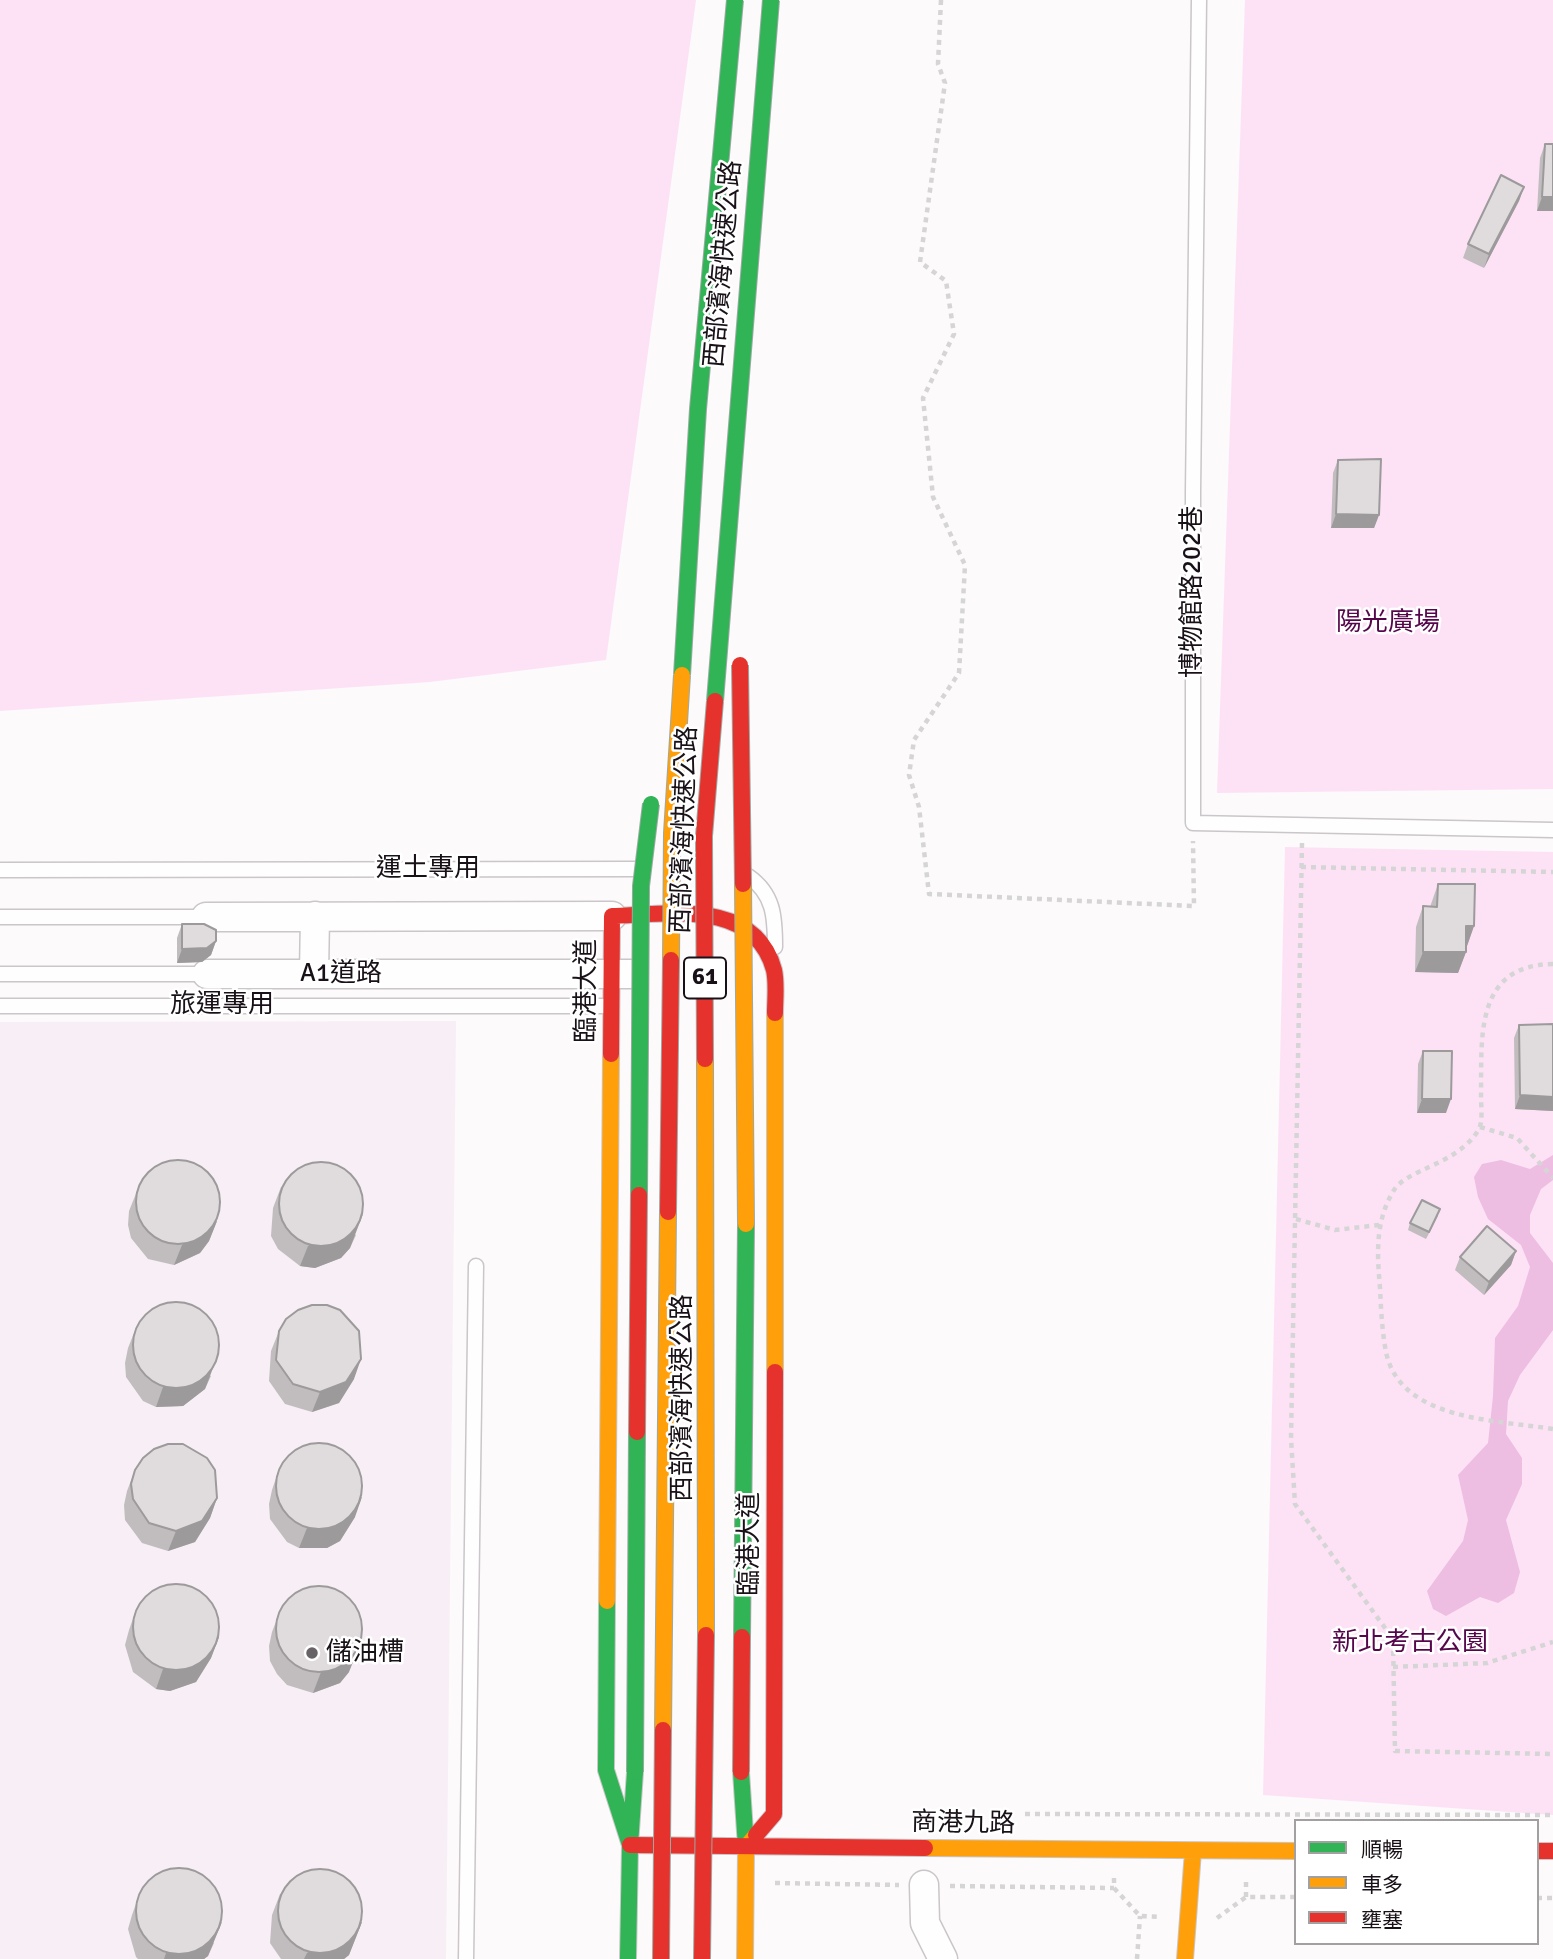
<!DOCTYPE html>
<html>
<head>
<meta charset="utf-8">
<style>
  body { margin:0 }
  #map { position:relative; width:1553px; height:1959px; overflow:hidden; background:#fcfafb; font-family:Signika,"Noto Sans TC",sans-serif }
  canvas { display:block }
  .legend { position:absolute; left:1294px; top:1819px; width:245px; height:126px; box-sizing:border-box; background:#fff; border:2px solid #a3a0a2; margin:0; padding:9px 12px; list-style:none; font-size:21px; color:#181117 }
  .legend li { display:flex; align-items:center; gap:14px; height:35px }
  .legend b { width:35px; border:2px solid #a3a0a2 }
</style>
</head>
<body>
<div id="map">
<canvas width="1553" height="1959"></canvas>
<ul class="legend">
<li><b style="height:9px;background:#30b455"></b>順暢</li>
<li><b style="height:9px;background:#ff9f0a"></b>車多</li>
<li><b style="height:9px;background:#e5322d"></b>壅塞</li>
</ul>
</div>
<script>
const ctx = document.querySelector('canvas').getContext('2d');
ctx.lineJoin = 'round';
function fill(path, color) { ctx.fillStyle = color; ctx.fill(path, 'evenodd'); }
function trace(path, color, width, dash) { ctx.strokeStyle = color; ctx.lineWidth = width; ctx.lineCap = dash ? 'butt' : 'round'; ctx.setLineDash(dash || []); ctx.stroke(path); }
function label(font, color, halo, rows, align = 'center') {
  ctx.font = font + ' Signika,"Noto Sans TC",sans-serif'; ctx.lineWidth = 5; ctx.setLineDash([]); ctx.textBaseline = 'middle'; ctx.strokeStyle = halo; ctx.fillStyle = color; for (const [text, x, y, turn = 0] of rows) {
    ctx.save(); ctx.translate(x, y); ctx.rotate((+turn || 0) * Math.PI / 180); ctx.textAlign = isNaN(turn) ? turn : align; if (halo) ctx.strokeText(text, 0, 0); ctx.fillText(text, 0, 0); ctx.restore();
  }
}
const built = new Path2D(`
  M 456,1021 L 446,1959 L 0,1959 L 0,1022 Z`);
const green = new Path2D(`
  M 0,0 L 696,0 L 606,660 L 430,682 L 0,711 Z
  M 1245,0 L 1553,0 L 1553,789 L 1217,793 Z
  M 1285,847 L 1553,852 L 1553,1815 L 1263,1795 Z`);
const water = new Path2D(`
  M 1553,1155 L 1553,1180 L 1541,1189 L 1530,1215 L 1530,1233 L 1553,1263 L 1553,1330 L 1520,1375 L 1508,1401 L 1506,1434 L 1522,1458 L 1522,1484 L 1506,1520 L 1520,1572 L 1514,1593 L 1498,1603 L 1480,1597 L 1446,1616 L 1433,1609 L 1427,1591 L 1463,1541 L 1468,1520 L 1458,1475 L 1488,1443 L 1493,1396 L 1495,1338 L 1518,1306 L 1530,1267 L 1521,1245 L 1488,1219 L 1478,1197 L 1474,1177 L 1482,1164 L 1501,1160 L 1530,1169 Z`);
const path = new Path2D(`
  M 941,0 L 938,64 L 945,83 L 920,262 L 946,281 L 954,334 L 923,398 L 933,497 L 965,565 L 959,673 L 914,740 L 909,775 L 919,807 L 929,894 L 1194,906 L 1193,841
  M 1302,843 L 1291,1438 L 1295,1504 L 1393,1639 L 1395,1751 L 1553,1754
  M 1301,867 L 1553,872
  M 1553,964 C 1473,965 1482,1040 1481,1097 C 1481,1106 1483,1121 1479,1129 C 1459,1164 1407,1169 1394,1190 C 1375,1221 1377,1253 1380,1288 C 1381,1309 1382,1331 1386,1352 C 1400,1421 1498,1420 1553,1429
  M 1480,1127 L 1517,1138 L 1553,1178
  M 1296,1219 L 1335,1230 L 1379,1225
  M 1393,1667 L 1487,1663 L 1553,1642
  M 1025,1814 L 1553,1815
  M 1114,1878 L 1114,1888 L 1140,1916 L 1160,1917
  M 775,1883 L 899,1885
  M 950,1886 L 1114,1888
  M 1246,1897 L 1246,1881
  M 1537,1898 L 1553,1898
  M 1217,1918 L 1246,1897 L 1296,1897
  M 1137,1959 L 1140,1916`);
const lane = new Path2D(`
  M 1199,0 L 1193,492 L 1193,823 L 1553,830
  M 0,870 L 641,869
  M 748,876 C 774,894 775,917 775,947
  M 0,917 L 206,917
  M 0,974 L 207,974
  M 0,1006 L 610,1006
  M 466,1959 L 476,1266`);
const street = new Path2D(`
  M 206,917 L 612,916
  M 207,974 L 631,974
  M 314,974 L 315,916
  M 924,1885 L 925,1923 L 943,1959`);
const fast = new Path2D(`
  M 607,1601 L 606,1770 L 630,1845 L 628,1959
  M 741,1772 L 746,1847
  M 630,1845 L 635,1772`);
const slow = new Path2D(`
  M 775,1372 L 775,1013
  M 607,1601 L 611,1054
  M 925,1848 L 1296,1851
  M 745,1959 L 746,1847 L 756,1835
  M 1185,1959 L 1193,1851`);
const jam = new Path2D(`
  M 611,1054 L 612,916 C 669,914 755,899 774,970 C 777,983 775,1000 775,1013
  M 756,1835 L 774,1814 L 775,1372
  M 630,1845 L 925,1848
  M 1537,1851 L 1553,1851`);
const fastBridge = new Path2D(`
  M 682,675 L 698,409 L 735,0
  M 715,701 L 771,0
  M 639,1195 L 641,886 L 651,804
  M 742,1637 L 746,1224
  M 635,1772 L 637,1432`);
const slowBridge = new Path2D(`
  M 743,884 L 746,1224
  M 671,960 L 672,833 L 682,675
  M 705,1059 L 706,1635
  M 663,1730 L 668,1212`);
const jamBridge = new Path2D(`
  M 740,665 L 743,884
  M 705,1059 L 704,836 L 715,701
  M 668,1212 L 671,960
  M 637,1432 L 639,1195
  M 741,1772 L 742,1637
  M 661,1959 L 663,1730
  M 702,1959 L 706,1635`);
const wall = new Path2D(`
  M 1545,144 L 1553,144 L 1553,211 L 1537,211 L 1540,158 Z
  M 1524,187 L 1519,201 L 1484,268 L 1463,258 L 1468,244 Z
  M 1338,460 L 1379,515 L 1374,528 L 1331,528 L 1333,473 Z
  M 1438,884 L 1474,926 L 1467,946 L 1466,946 L 1466,952 L 1458,973 L 1415,972 L 1416,927 L 1423,906 L 1430,907 Z
  M 182,924 L 216,941 L 211,955 L 202,962 L 177,963 L 177,938 Z
  M 1553,1024 L 1553,1111 L 1515,1109 L 1514,1038 L 1519,1025 Z
  M 1423,1051 L 1446,1113 L 1417,1113 L 1418,1064 Z
  M 281,1187 L 356,1235 L 350,1248 L 341,1258 L 315,1268 L 300,1266 L 278,1249 L 271,1236 L 273,1208 Z
  M 137,1191 L 217,1221 L 209,1241 L 200,1253 L 174,1265 L 148,1259 L 131,1238 L 128,1225 L 129,1211 Z
  M 1438,1216 L 1426,1239 L 1408,1230 L 1410,1223 Z
  M 1516,1251 L 1511,1265 L 1484,1295 L 1455,1270 L 1460,1257 Z
  M 136,1328 L 211,1376 L 205,1389 L 183,1406 L 156,1407 L 143,1401 L 126,1377 L 125,1363 L 128,1348 Z
  M 279,1331 L 354,1379 L 339,1403 L 312,1412 L 285,1404 L 269,1381 L 271,1351 Z
  M 279,1469 L 355,1517 L 340,1541 L 327,1548 L 299,1548 L 287,1542 L 270,1519 L 269,1504 L 272,1490 Z
  M 135,1470 L 217,1498 L 210,1518 L 195,1542 L 168,1551 L 142,1543 L 125,1520 L 124,1505 L 127,1491 Z
  M 136,1610 L 219,1637 L 211,1658 L 196,1682 L 170,1691 L 156,1689 L 133,1672 L 125,1645 L 129,1630 Z
  M 280,1611 L 349,1672 L 340,1683 L 313,1693 L 287,1685 L 277,1674 L 270,1661 L 269,1646 L 272,1632 Z
  M 280,1894 L 362,1922 L 349,1955 L 344,1959 L 281,1959 L 270,1943 L 272,1915 Z
  M 139,1895 L 214,1943 L 208,1956 L 204,1959 L 138,1959 L 136,1957 L 128,1929 L 132,1915 Z`);
const shadedWall = new Path2D(`
  M 1524,187 L 1519,201 L 1484,268 L 1489,254 Z
  M 1542,197 L 1553,197 L 1553,211 L 1537,211 Z
  M 1336,514 L 1379,515 L 1374,528 L 1331,528 Z
  M 1466,926 L 1474,926 L 1467,946 L 1458,946 Z
  M 216,941 L 211,955 L 202,962 L 177,963 L 182,949 Z
  M 1423,952 L 1466,952 L 1458,973 L 1415,972 Z
  M 1520,1095 L 1553,1097 L 1553,1111 L 1515,1109 Z
  M 1422,1099 L 1451,1099 L 1446,1113 L 1417,1113 Z
  M 363,1214 L 350,1248 L 341,1258 L 315,1268 L 300,1266 L 308,1246 Z
  M 217,1221 L 209,1241 L 200,1253 L 174,1265 L 182,1245 Z
  M 1516,1251 L 1511,1265 L 1484,1295 L 1489,1282 Z
  M 218,1355 L 205,1389 L 183,1406 L 156,1407 L 163,1387 Z
  M 361,1359 L 354,1379 L 339,1403 L 312,1412 L 320,1392 Z
  M 362,1497 L 355,1517 L 340,1541 L 327,1548 L 299,1548 L 307,1528 Z
  M 217,1498 L 210,1518 L 195,1542 L 168,1551 L 176,1531 Z
  M 219,1637 L 211,1658 L 196,1682 L 170,1691 L 156,1689 L 163,1669 Z
  M 357,1652 L 349,1672 L 340,1683 L 313,1693 L 321,1672 Z
  M 222,1922 L 208,1956 L 204,1959 L 164,1959 L 166,1953 Z
  M 362,1922 L 349,1955 L 344,1959 L 304,1959 L 307,1953 Z`);
const building = new Path2D(`
  M 1545,144 L 1553,144 L 1553,197 L 1542,197 Z
  M 1501,175 L 1524,187 L 1489,254 L 1468,244 Z
  M 1381,459 L 1379,515 L 1336,514 L 1338,460 Z
  M 1438,884 L 1475,884 L 1474,926 L 1466,926 L 1466,952 L 1423,952 L 1423,906 L 1437,907 Z
  M 182,924 L 204,924 L 216,930 L 216,941 L 207,948 L 182,949 Z
  M 1553,1024 L 1553,1097 L 1520,1095 L 1519,1025 Z
  M 1423,1051 L 1452,1051 L 1451,1099 L 1422,1099 Z
  M136 1202a42 42 0 1 1 84 0a42 42 0 1 1-84 0Z
  M279 1204a42 42 0 1 1 84 0a42 42 0 1 1-84 0Z
  M 1422,1200 L 1440,1209 L 1429,1232 L 1410,1223 Z
  M 1487,1226 L 1516,1251 L 1489,1282 L 1460,1257 Z
  M133 1345a43 43 0 1 1 86 0a43 43 0 1 1-86 0Z
  M 312,1305 L 327,1305 L 340,1310 L 359,1331 L 361,1359 L 346,1382 L 320,1392 L 293,1384 L 276,1360 L 279,1331 L 286,1319 L 298,1310 Z
  M276 1486a43 43 0 1 1 86 0a43 43 0 1 1-86 0Z
  M 168,1444 L 183,1444 L 207,1458 L 215,1470 L 217,1498 L 202,1521 L 176,1531 L 149,1523 L 133,1499 L 131,1484 L 135,1470 L 143,1458 L 154,1449 Z
  M133 1627a43 43 0 1 1 86 0a43 43 0 1 1-86 0Z
  M276 1629a43 43 0 1 1 86 0a43 43 0 1 1-86 0Z
  M136 1911a43 43 0 1 1 86 0a43 43 0 1 1-86 0Z
  M278 1911a42 42 0 1 1 84 0a42 42 0 1 1-84 0Z`);
const markers = [
  [312,1653,7,"#686367"]
];
const shields = [
  [705,978,42]
];
const shieldNames = [
  ["61",705,978]
];
const streetNames = [
  ["西部濱海快速公路",724,264,-85],
  ["博物館路202巷",1193,592,-90],
  ["西部濱海快速公路",685,830,-88],
  ["運土專用",428,869],
  ["A1道路",341,974],
  ["臨港大道",587,991,-90],
  ["旅運專用",222,1005],
  ["西部濱海快速公路",683,1398,-90],
  ["臨港大道",750,1544,-90],
  ["商港九路",963,1824,1]
];
const parkNames = [
  ["陽光廣場",1388,623],
  ["新北考古公園",1410,1643]
];
const poiNames = [
  ["儲油槽",326,1653]
];
fill(built, '#f8eef5');
fill(green, '#fde2f6');
fill(water, '#edbee2');
trace(lane, '#cac6c9', 17);
trace(street, '#cac6c9', 31);
trace(fast, '#cac6c9', 18);
trace(slow, '#cac6c9', 18);
trace(jam, '#cac6c9', 18);
trace(path, '#d6d5d6', 4.5, [5, 5]);
trace(lane, '#fffefe', 14);
trace(street, '#fffefe', 28);
trace(fast, '#30b455', 16);
trace(slow, '#ff9f0a', 16);
trace(jam, '#e5322d', 16);
trace(fastBridge, '#9da9a4', 18, []);
trace(slowBridge, '#9da9a4', 18, []);
trace(jamBridge, '#9da9a4', 18, []);
trace(fastBridge, '#30b455', 16);
trace(slowBridge, '#ff9f0a', 16);
trace(jamBridge, '#e5322d', 16);
fill(wall, '#c1bdbf');
fill(shadedWall, '#9d9a9b');
fill(building, '#e0dcde');
trace(building, '#9d9a9b', 2);
for (const [x, y, r, color] of markers) { const dot = new Path2D(); dot.arc(x, y, r, 0, 2 * Math.PI); ctx.fillStyle = color; ctx.fill(dot); trace(dot, '#fff', 2.5); }
for (const [x, y, w] of shields) { const box = new Path2D(); box.roundRect(x - w / 2, y - 20.5, w, 41, 5); ctx.fillStyle = '#fff'; ctx.fill(box); trace(box, '#181117', 2); }
label('bold 24px', '#181117', null, shieldNames);
label('26px', '#181117', '#fff', streetNames);
label('26px', '#56064b', '#fff', parkNames);
label('26px', '#181117', '#fff', poiNames, 'left');
</script>
</body>
</html>
